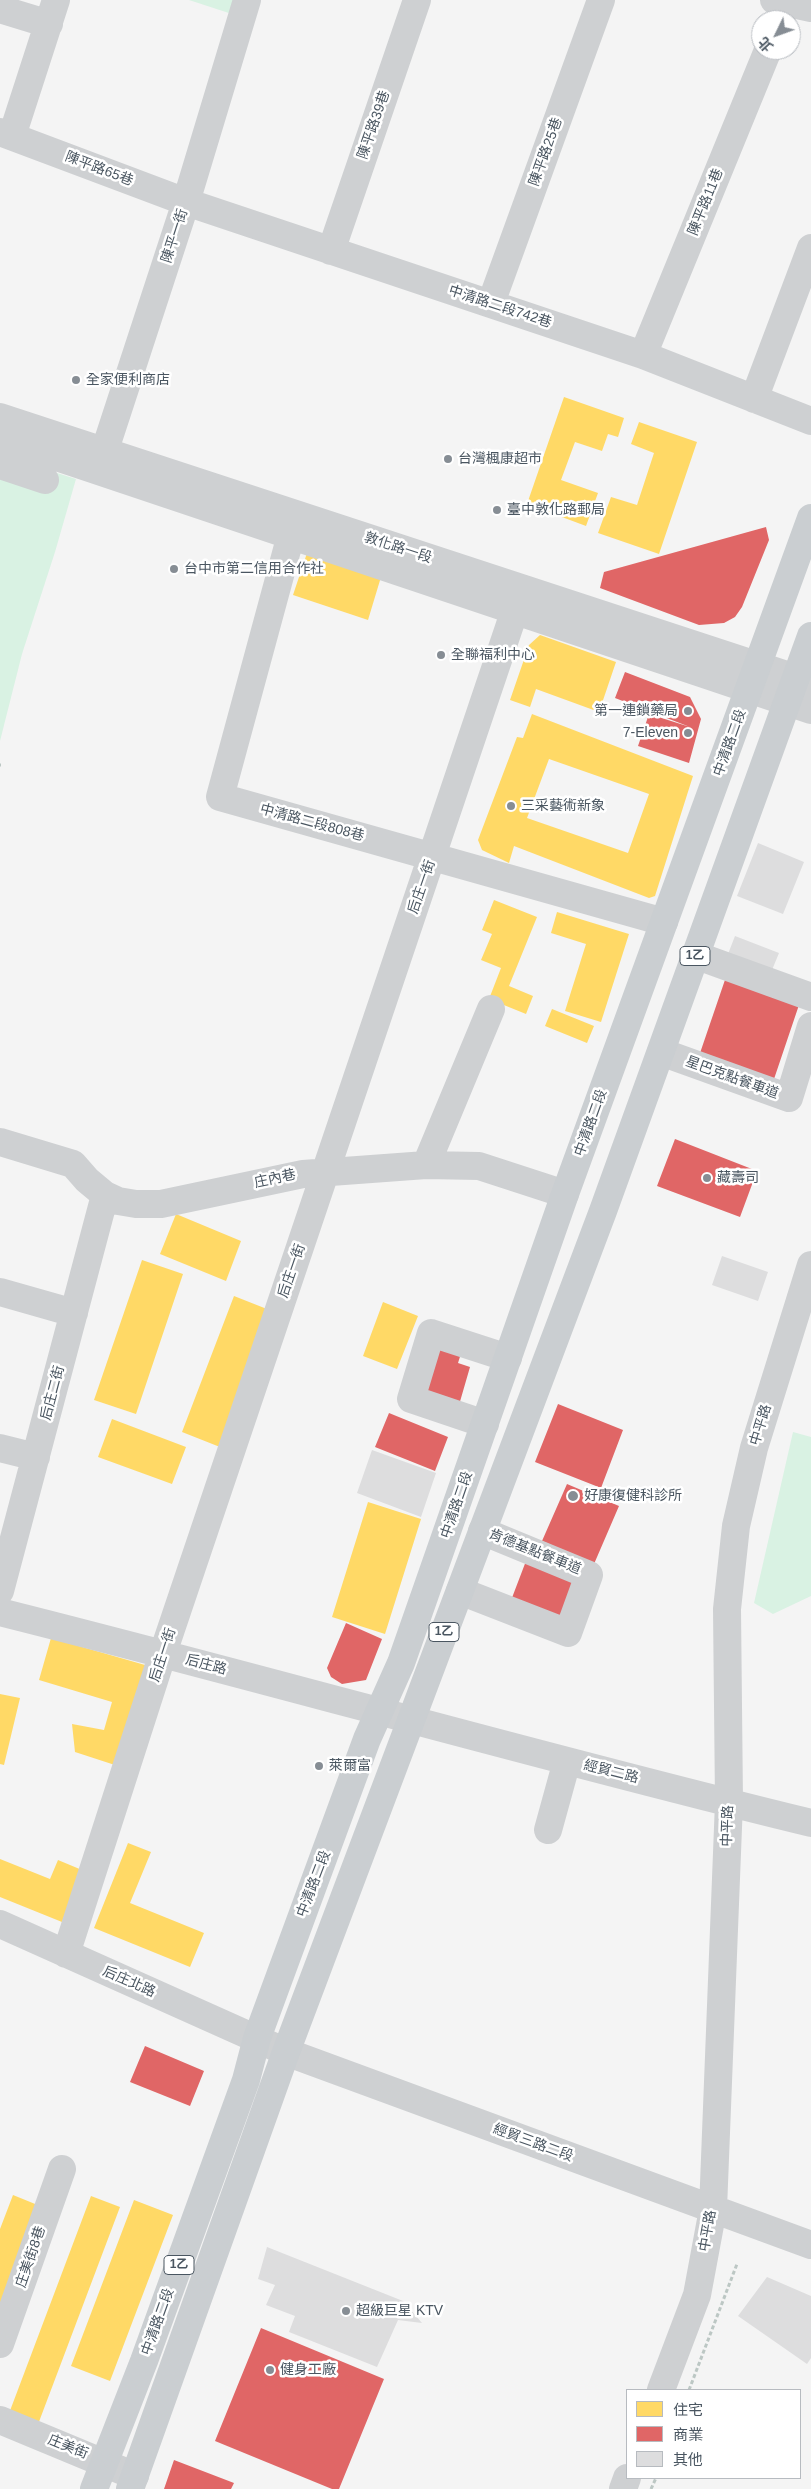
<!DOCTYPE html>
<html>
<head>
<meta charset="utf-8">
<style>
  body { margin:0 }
  #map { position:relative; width:811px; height:2489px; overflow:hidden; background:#f4f4f4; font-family:Arial,"Noto Sans TC",sans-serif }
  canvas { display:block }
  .legend { position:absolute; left:626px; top:2389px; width:175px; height:90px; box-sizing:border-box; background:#fff; border:1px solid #b7bbc0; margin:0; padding:6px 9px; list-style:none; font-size:15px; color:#4a5661 }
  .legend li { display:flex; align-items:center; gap:10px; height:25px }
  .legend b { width:25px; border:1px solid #b7bbc0 }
  .north { position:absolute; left:751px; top:10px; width:50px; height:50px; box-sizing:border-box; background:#fff; border:1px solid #b7bbc0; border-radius:50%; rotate:228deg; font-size:14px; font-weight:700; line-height:20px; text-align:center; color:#4a5661 }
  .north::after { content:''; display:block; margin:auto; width:18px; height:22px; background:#868d94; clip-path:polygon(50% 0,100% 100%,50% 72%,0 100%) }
</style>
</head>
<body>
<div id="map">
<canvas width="811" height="2489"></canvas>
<ul class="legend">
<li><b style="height:14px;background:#ffd966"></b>住宅</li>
<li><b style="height:14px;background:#e06666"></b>商業</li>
<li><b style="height:14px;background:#ddddde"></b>其他</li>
</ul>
<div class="north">北</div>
</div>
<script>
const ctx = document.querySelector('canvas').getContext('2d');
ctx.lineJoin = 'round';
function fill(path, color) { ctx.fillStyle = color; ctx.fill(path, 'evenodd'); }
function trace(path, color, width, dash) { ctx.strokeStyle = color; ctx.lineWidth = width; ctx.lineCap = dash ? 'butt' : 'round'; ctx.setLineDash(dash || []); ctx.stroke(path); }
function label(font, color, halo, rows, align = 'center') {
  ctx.font = font + ' Arial,"Noto Sans TC",sans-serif'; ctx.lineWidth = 5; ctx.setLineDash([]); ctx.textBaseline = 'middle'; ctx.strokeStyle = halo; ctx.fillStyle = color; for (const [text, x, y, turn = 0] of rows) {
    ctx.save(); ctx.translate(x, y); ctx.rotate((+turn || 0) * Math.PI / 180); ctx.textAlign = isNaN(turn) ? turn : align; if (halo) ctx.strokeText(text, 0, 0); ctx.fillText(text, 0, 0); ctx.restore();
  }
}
const green = new Path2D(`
  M 189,0 L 247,0 L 241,17 Z
  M 0,455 L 76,479 L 55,552 L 22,654 L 0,741 Z
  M 793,1432 L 811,1437 L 811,1596 L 773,1614 L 754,1603 Z`);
const homes = new Path2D(`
  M 564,397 L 624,418 L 618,437 L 608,434 L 602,451 L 575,442 L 561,480 L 598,493 L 586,526 L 527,504 Z
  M 639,422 L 697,442 L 659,554 L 598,533 L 611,497 L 637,505 L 654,453 L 631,444 Z
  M 307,553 L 381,577 L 368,620 L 293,595 Z
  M 540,635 L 616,662 L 599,712 L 536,689 L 530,707 L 510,700 L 529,645 Z
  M 532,714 L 693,776 L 655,896 L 649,898 L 514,846 L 509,863 L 482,850 L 478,840 L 517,737 L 523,738 ZM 549,759 L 649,794 L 628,853 L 527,818 Z
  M 494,900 L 537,917 L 509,986 L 533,996 L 526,1014 L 489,999 L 501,968 L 481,960 L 492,934 L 482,930 Z
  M 557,912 L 629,934 L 601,1022 L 565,1011 L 586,944 L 551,933 Z
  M 552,1009 L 594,1026 L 587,1043 L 545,1026 Z
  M 176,1214 L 241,1241 L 226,1281 L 160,1254 Z
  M 142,1260 L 183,1274 L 136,1414 L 94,1400 Z
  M 234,1296 L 277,1313 L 225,1449 L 182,1432 Z
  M 383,1302 L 418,1316 L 397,1369 L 363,1356 Z
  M 112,1419 L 186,1447 L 172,1484 L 98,1457 Z
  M 368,1502 L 421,1519 L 385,1634 L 332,1617 Z
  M 51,1638 L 152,1667 L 121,1767 L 75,1752 L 72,1724 L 104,1730 L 112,1702 L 39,1680 Z
  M 0,1694 L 20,1698 L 4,1765 L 0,1764 Z
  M 128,1843 L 151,1852 L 130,1903 L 204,1933 L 190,1967 L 94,1928 Z
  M 0,1859 L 50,1879 L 58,1860 L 82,1870 L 62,1922 L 0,1897 Z
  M 13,2195 L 45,2208 L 0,2327 L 0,2229 Z
  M 91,2196 L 120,2207 L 37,2427 L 8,2416 Z
  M 134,2200 L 173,2215 L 110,2381 L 71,2366 Z`);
const shops = new Path2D(`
  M 766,527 L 769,540 L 742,607 L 735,617 L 724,623 L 699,625 L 600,588 L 604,572 Z
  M 625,672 L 690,697 L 701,719 L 689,763 L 638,746 L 649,714 L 690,727 L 615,698 Z
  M 727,974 L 801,999 L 773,1082 L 699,1056 Z
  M 675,1139 L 757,1171 L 740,1217 L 657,1186 Z
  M 432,1338 L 463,1347 L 458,1363 L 470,1367 L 459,1405 L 415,1396 Z
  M 558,1404 L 623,1430 L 601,1488 L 535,1462 Z
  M 389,1413 L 448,1437 L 435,1471 L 375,1447 Z
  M 567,1484 L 619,1506 L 594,1564 L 542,1541 Z
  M 526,1561 L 579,1581 L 562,1624 L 510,1603 Z
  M 346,1623 L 382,1639 L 366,1680 L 342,1684 L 331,1677 L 327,1668 Z
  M 145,2046 L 204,2071 L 190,2106 L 130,2082 Z
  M 261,2328 L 384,2379 L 339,2489 L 332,2489 L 215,2441 Z
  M 174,2460 L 234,2483 L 231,2489 L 164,2489 Z`);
const building = new Path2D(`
  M 758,843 L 804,862 L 783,914 L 737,896 Z
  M 735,936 L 779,953 L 772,970 L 728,954 Z
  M 722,1256 L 768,1272 L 758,1301 L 712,1285 Z
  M 372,1450 L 436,1473 L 421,1517 L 357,1493 Z
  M 267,2247 L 403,2301 L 422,2323 L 398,2320 L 377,2367 L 289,2332 L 295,2316 L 266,2305 L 275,2285 L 258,2279 Z
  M 767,2277 L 811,2296 L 811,2358 L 807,2364 L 738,2316 Z`);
const path = new Path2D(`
  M 0,765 L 1,765
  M 689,2390 L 737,2264
  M 651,2489 L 656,2478`);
const minor = new Path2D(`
  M 774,0 L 811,8
  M 0,9 L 49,24
  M 0,132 L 186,202 L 643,355 L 811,421
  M 12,136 L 56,0
  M 331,251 L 417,0
  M 491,303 L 601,0
  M 643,355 L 768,50
  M 754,399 L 811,248
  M 0,417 L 811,683
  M 0,438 L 811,710
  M 0,465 L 45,480
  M 99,468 L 186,202 L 247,0
  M 291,535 L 220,797 L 664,922
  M 695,955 L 811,997
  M 661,1052 L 789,1098 L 811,1026
  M 0,1142 L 73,1164 L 87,1180 L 105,1195 L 118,1201 L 136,1204 L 161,1204 L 303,1174 L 426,1165 L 479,1166 L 565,1194
  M 426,1165 L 491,1009
  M 0,1292 L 74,1313
  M 485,1424 L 411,1399 L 431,1333 L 508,1358
  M 0,1448 L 36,1457
  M 0,1591 L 105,1195
  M 460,1591 L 568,1633 L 589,1575 L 482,1531
  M 0,1612 C 271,1680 539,1757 811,1823
  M 548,1830 L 567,1761
  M 0,1924 L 286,2052 L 811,2245
  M 66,1954 L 163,1653 L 522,589
  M 0,2344 L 62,2169
  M 661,2390 L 697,2295 L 713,2209 L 729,1802 L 727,1609 L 736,1526 L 754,1448 L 811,1265
  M 0,2420 L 135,2476
  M 623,2489 L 627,2478`);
const major = new Path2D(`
  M 94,2489 L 144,2361 L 246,2080 L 257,2038 L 367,1739 L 401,1663 L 565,1194 L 811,518
  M 130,2489 L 286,2052 L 603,1211 L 811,636`);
const markers = [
  [76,380,5,"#868d94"],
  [448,459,5,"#868d94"],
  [497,510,5,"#868d94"],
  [174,569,5,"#868d94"],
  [441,655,5,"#868d94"],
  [688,711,5,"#868d94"],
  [688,733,5,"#868d94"],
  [511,806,5,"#868d94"],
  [707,1178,5,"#868d94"],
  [573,1496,6,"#868d94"],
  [319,1766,5,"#868d94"],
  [346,2311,5,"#868d94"],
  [270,2370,5,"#868d94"]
];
const shields = [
  [695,956,30],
  [444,1632,30],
  [179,2265,30]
];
const shieldNames = [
  ["1乙",695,956],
  ["1乙",444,1632],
  ["1乙",179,2265]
];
const streetNames = [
  ["陳平路39巷",374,125,-71],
  ["陳平路25巷",546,152,-70],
  ["陳平路65巷",99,169,21],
  ["陳平路11巷",706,202,-68],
  ["陳平一街",175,236,-72],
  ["中清路二段742巷",500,307,18],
  ["敦化路一段",398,548,18],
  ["中清路二段",730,743,-70],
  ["中清路二段808巷",312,823,15],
  ["后庄一街",422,887,-71],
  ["星巴克點餐車道",732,1078,20],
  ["中清路二段",591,1123,-70],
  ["庄內巷",275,1179,-12],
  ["后庄一街",292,1271,-71],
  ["后庄二街",53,1393,-75],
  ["中平路",761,1425,-73],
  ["中清路二段",457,1505,-71],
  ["肯德基點餐車道",535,1552,22],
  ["后庄一街",163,1655,-72],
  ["后庄路",206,1665,15],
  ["經貿二路",611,1772,14],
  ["中平路",728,1826,-88],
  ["中清路二段",314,1884,-69],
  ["后庄北路",129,1982,24],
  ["經貿三路二段",533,2143,20],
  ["中平路",708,2231,-80],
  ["庄美街8巷",31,2257,-71],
  ["中清路二段",158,2322,-70],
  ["庄美街",68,2447,22]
];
const poiNames = [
  ["全家便利商店",86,380],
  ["台灣楓康超市",458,459],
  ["臺中敦化路郵局",507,510],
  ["台中市第二信用合作社",184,569],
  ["全聯福利中心",451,655],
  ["第一連鎖藥局",678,711,"right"],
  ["7-Eleven",678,733,"right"],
  ["三采藝術新象",521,806],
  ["藏壽司",717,1178],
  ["好康復健科診所",584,1496],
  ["萊爾富",329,1766],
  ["超級巨星 KTV",356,2311],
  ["健身工廠",280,2370]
];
fill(green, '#d9f2e3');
fill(homes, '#ffd966');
fill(shops, '#e06666');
fill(building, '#ddddde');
trace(path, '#bcc7c4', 3, [4, 2.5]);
trace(minor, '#ced0d2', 28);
trace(major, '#caced1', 28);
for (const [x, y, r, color] of markers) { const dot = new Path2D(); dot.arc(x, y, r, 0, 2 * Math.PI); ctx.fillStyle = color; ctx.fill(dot); trace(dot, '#fff', 2); }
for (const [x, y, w] of shields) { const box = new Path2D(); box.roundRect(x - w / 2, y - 9.5, w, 19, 4); ctx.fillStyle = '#fff'; ctx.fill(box); trace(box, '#4a5661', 1); }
label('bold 12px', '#4a5661', null, shieldNames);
label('14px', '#4a5661', '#fff', streetNames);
label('14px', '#4a5661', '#fff', poiNames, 'left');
</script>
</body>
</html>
